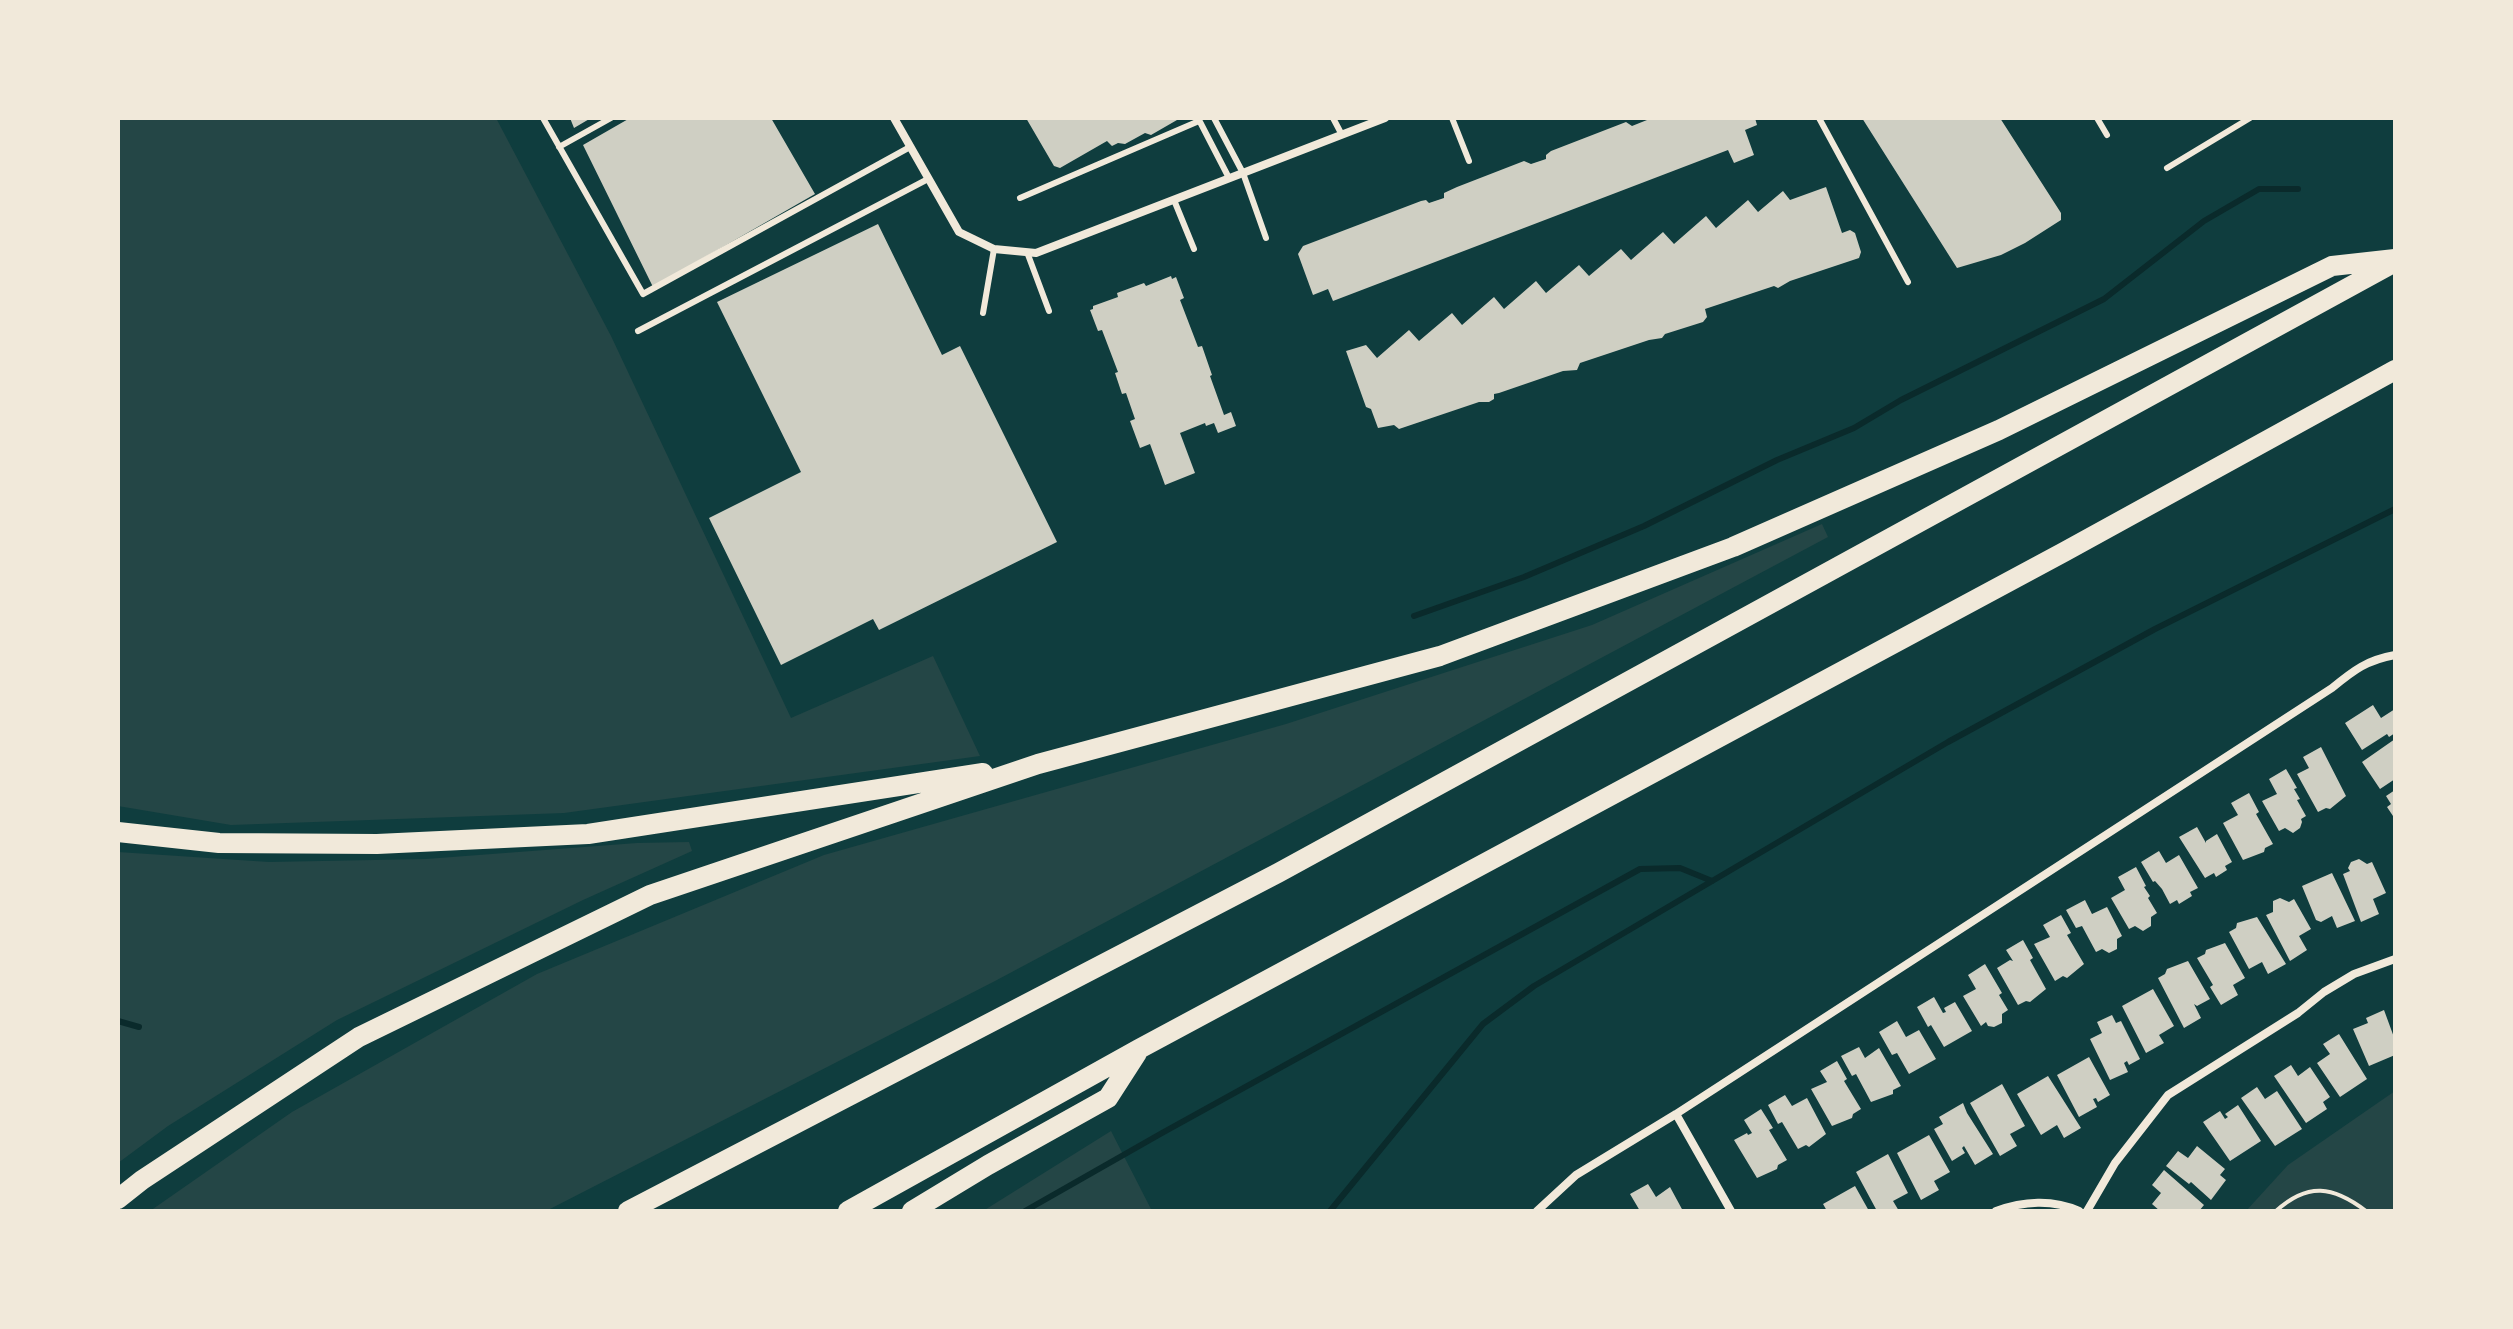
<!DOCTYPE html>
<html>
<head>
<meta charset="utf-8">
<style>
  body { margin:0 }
  #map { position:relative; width:2513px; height:1329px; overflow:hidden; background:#0f3d3e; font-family:"Archivo Narrow",sans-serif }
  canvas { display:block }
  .frame { position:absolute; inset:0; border:120px solid #f1e9da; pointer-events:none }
</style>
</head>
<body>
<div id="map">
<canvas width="2513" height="1329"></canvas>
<div class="frame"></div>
</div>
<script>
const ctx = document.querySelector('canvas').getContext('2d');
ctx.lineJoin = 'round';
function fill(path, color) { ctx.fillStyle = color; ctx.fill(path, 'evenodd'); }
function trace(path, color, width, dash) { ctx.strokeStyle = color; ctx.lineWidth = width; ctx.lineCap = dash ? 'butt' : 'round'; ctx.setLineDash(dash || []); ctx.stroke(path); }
const green = new Path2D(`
  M 118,118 L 496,118 L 611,336 L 791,718 L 933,656 L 980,756 L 564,813 L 231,825 L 118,806 Z
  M 1822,524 L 1828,537 L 995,981 L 546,1211 L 150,1211 L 292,1112 L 537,974 L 824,855 L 1286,724 L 1592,625 Z
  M 689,842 L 692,851 L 583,900 L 337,1020 L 168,1126 L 118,1163 L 118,852 L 269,862 L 426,859 L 637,843 Z
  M 2395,1091 L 2395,1211 L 2246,1211 L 2288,1165 Z
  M 1111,1131 L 1152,1211 L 983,1211 Z`);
const stream = new Path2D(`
  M 1414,616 L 1524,577 L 1644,526 L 1777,460 L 1854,428 L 1901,400 L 2104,299 L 2204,221 L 2259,189 L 2298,189
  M 118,1021 L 139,1027
  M 1025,1211 L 1162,1133 L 1640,869 L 1680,868 L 1712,881
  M 1330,1211 L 1483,1024 L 1534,986 L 1948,742 L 2155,629 L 2395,509`);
const building = new Path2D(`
  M 570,118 L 591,118 L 574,128 Z
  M 630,118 L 771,118 L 815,194 L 653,287 L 583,145 Z
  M 1026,118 L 1175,118 L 1177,120 L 1151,135 L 1145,133 L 1125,144 L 1118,143 L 1112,146 L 1107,141 L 1060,168 L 1054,166 Z
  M 1647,118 L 1755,118 L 1757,125 L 1745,130 L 1754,155 L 1734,163 L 1728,150 L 1333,301 L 1328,289 L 1313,295 L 1298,254 L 1303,246 L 1421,201 L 1426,200 L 1429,203 L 1444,198 L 1444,193 L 1457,187 L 1524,161 L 1531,164 L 1546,159 L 1546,155 L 1551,151 L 1626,122 L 1632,126 L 1647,120 Z
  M 1862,118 L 2000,118 L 2061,213 L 2061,220 L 2025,243 L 2001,255 L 1957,268 Z
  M 1826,187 L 1842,233 L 1850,230 L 1855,233 L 1861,252 L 1859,258 L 1790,281 L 1778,288 L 1774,286 L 1705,309 L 1707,317 L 1703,322 L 1665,334 L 1662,338 L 1649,340 L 1580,363 L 1577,370 L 1563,371 L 1499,393 L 1494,394 L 1494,399 L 1489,402 L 1479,402 L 1399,429 L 1394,425 L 1378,428 L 1371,409 L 1366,407 L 1346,351 L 1366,345 L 1377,358 L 1409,330 L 1419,341 L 1452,313 L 1462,325 L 1494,297 L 1504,309 L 1536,281 L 1546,293 L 1579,265 L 1589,276 L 1621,249 L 1631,260 L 1663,232 L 1674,244 L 1706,216 L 1716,228 L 1748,200 L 1758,212 L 1783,191 L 1790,200 Z
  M 878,224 L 942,355 L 960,346 L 1057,542 L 879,630 L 873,619 L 781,665 L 709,518 L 801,472 L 717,302 Z
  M 1171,276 L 1172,279 L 1176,277 L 1184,298 L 1180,300 L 1198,347 L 1202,346 L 1212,375 L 1210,376 L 1224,415 L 1231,412 L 1236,426 L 1218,433 L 1214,423 L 1206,426 L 1205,423 L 1180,433 L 1195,473 L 1165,485 L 1150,444 L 1140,448 L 1130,421 L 1135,419 L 1126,393 L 1122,394 L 1115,373 L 1118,372 L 1102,330 L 1098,331 L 1090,310 L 1093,309 L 1093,306 L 1118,297 L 1117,293 L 1144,283 L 1146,286 Z
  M 2373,705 L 2381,718 L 2395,709 L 2395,733 L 2389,737 L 2387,734 L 2362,750 L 2345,723 Z
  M 2395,739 L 2395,779 L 2380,789 L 2362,762 Z
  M 2321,747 L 2346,796 L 2330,809 L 2326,808 L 2318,812 L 2297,774 L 2309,768 L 2303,757 Z
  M 2286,769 L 2297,788 L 2294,789 L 2300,799 L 2297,800 L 2306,816 L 2301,819 L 2302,822 L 2300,828 L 2293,833 L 2285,828 L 2279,831 L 2262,801 L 2277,794 L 2269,779 Z
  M 2395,790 L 2395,819 L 2387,807 L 2391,804 L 2386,796 Z
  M 2249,793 L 2259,812 L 2256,814 L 2273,844 L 2265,848 L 2264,852 L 2243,860 L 2223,823 L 2238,815 L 2231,803 Z
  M 2197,827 L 2206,843 L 2206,841 L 2217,834 L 2232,862 L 2225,866 L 2227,870 L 2216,877 L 2214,873 L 2205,878 L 2179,837 Z
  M 2159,851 L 2166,863 L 2179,855 L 2198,888 L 2190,892 L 2192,896 L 2179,904 L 2177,900 L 2170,904 L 2162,889 L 2155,881 L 2153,882 L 2141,862 Z
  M 2359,859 L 2367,864 L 2372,862 L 2386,893 L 2373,899 L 2379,914 L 2361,922 L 2343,874 L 2350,871 L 2348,868 L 2351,862 Z
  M 2136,867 L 2146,886 L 2144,887 L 2150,896 L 2148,898 L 2157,913 L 2151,917 L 2151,926 L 2143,931 L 2135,926 L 2129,929 L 2111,898 L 2125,890 L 2118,877 Z
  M 2332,873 L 2355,921 L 2337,928 L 2332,916 L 2321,922 L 2316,920 L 2302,886 Z
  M 2280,898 L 2289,902 L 2294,899 L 2311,929 L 2299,936 L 2307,950 L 2290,961 L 2266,915 L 2273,912 L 2273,901 Z
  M 2085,900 L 2092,914 L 2107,907 L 2122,936 L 2117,939 L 2117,949 L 2109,953 L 2102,949 L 2096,952 L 2082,926 L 2076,928 L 2066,910 Z
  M 2061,915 L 2071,933 L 2067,935 L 2084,964 L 2067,978 L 2063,976 L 2055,981 L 2034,944 L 2050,937 L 2043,925 Z
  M 2257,917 L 2286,964 L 2268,974 L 2262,962 L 2249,969 L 2229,932 L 2236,928 L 2237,923 Z
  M 2023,940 L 2033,958 L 2030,960 L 2046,989 L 2030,1002 L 2026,1001 L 2018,1005 L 1997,968 L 2010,960 L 2013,961 L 2006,950 Z
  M 2225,943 L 2245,978 L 2233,985 L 2238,995 L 2221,1005 L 2210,987 L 2213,985 L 2197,958 L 2205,954 L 2206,950 Z
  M 2188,961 L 2210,999 L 2197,1006 L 2194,1004 L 2201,1018 L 2184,1028 L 2158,978 L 2165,974 L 2167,969 Z
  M 1985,964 L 2002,993 L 1999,995 L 2008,1010 L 2002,1014 L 2002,1023 L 1994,1027 L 1988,1026 L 1986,1022 L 1981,1026 L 1963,996 L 1976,989 L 1968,975 Z
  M 2153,989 L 2174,1026 L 2159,1035 L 2164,1043 L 2146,1053 L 2122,1006 Z
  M 1934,997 L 1943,1013 L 1946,1012 L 1944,1008 L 1955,1002 L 1972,1031 L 1944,1047 L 1931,1025 L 1928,1027 L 1917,1007 Z
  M 2384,1010 L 2395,1040 L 2395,1055 L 2369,1066 L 2353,1029 L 2368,1023 L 2366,1018 Z
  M 2112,1015 L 2116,1023 L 2121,1021 L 2140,1059 L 2129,1065 L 2127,1061 L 2124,1063 L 2128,1072 L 2110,1080 L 2090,1039 L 2102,1033 L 2097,1022 Z
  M 1897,1021 L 1906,1037 L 1919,1030 L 1936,1059 L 1909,1074 L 1897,1053 L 1892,1055 L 1879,1032 Z
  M 2339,1034 L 2367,1079 L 2340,1097 L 2317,1063 L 2330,1054 L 2323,1044 Z
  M 1859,1047 L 1865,1058 L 1879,1048 L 1901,1086 L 1893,1090 L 1893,1094 L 1871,1102 L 1856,1074 L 1852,1076 L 1841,1056 Z
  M 2089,1057 L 2110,1095 L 2098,1102 L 2096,1098 L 2093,1099 L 2097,1107 L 2079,1117 L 2057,1075 Z
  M 1837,1061 L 1847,1079 L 1844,1081 L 1861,1109 L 1853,1114 L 1852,1118 L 1832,1126 L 1811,1089 L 1827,1082 L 1820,1071 Z
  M 2291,1065 L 2298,1076 L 2310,1067 L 2330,1097 L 2323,1102 L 2327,1109 L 2306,1123 L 2274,1076 Z
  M 2048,1076 L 2081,1128 L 2064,1138 L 2057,1125 L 2041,1135 L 2017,1094 Z
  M 2002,1084 L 2025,1126 L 2010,1134 L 2017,1146 L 2000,1156 L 1970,1103 Z
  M 2257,1087 L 2265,1099 L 2277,1091 L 2302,1129 L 2275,1146 L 2241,1098 Z
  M 1785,1095 L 1792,1106 L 1807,1098 L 1826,1134 L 1809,1147 L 1806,1145 L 1798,1149 L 1782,1122 L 1778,1124 L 1768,1105 Z
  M 1963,1103 L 1967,1113 L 1993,1154 L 1975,1165 L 1964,1146 L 1962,1148 L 1965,1153 L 1952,1161 L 1934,1129 L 1943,1124 L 1939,1117 Z
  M 2238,1105 L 2261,1141 L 2230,1161 L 2203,1122 L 2220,1111 L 2225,1119 L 2228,1117 L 2225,1114 Z
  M 1761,1109 L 1773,1128 L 1769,1130 L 1787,1160 L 1778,1165 L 1777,1169 L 1757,1178 L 1734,1140 L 1747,1133 L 1748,1135 L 1752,1133 L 1744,1120 Z
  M 1929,1135 L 1950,1172 L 1934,1181 L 1939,1190 L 1921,1200 L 1897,1153 Z
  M 2197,1146 L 2225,1169 L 2220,1175 L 2226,1180 L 2211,1200 L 2191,1182 L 2189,1184 L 2166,1166 L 2178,1151 L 2188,1158 Z
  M 1888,1154 L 1908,1193 L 1893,1201 L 1899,1211 L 1877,1211 L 1856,1172 Z
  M 2164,1170 L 2204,1205 L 2199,1211 L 2160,1211 L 2152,1204 L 2161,1193 L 2152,1185 Z
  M 1648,1184 L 1656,1197 L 1670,1187 L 1683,1211 L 1640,1211 L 1630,1194 Z
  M 1855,1186 L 1869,1211 L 1827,1211 L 1823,1204 Z`);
const path = new Path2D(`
  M 2276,1211 C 2308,1182 2333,1186 2366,1211`);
const service = new Path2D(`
  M 543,118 L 643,294 L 910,147
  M 1198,118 L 1229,178
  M 1214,118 L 1243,173 L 1266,238
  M 1333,118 L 1342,135
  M 1452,118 L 1469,161
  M 1819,118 L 1908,282
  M 2097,118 L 2107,135
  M 559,147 L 611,118
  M 2167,168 L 2250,118
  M 1020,198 L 1199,121
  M 1174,200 L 1194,249
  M 1027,252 L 1049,311
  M 983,313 L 994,249
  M 638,331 L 928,179`);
const minor = new Path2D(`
  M 894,118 L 959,232 L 994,249 L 1036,253 L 1385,118
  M 1676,1114 L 1731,1211
  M 1537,1211 L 1576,1175 L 1676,1114 L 2332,688 C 2354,670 2367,660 2395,655
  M 1996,1211 C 2023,1201 2053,1199 2079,1211
  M 2087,1211 L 2115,1163 L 2168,1095 L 2298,1013 L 2324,992 L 2354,974 L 2395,959`);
const motorway = new Path2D(`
  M 118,832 L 219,843 L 377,844 L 588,834 L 983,773
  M 118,1199 L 142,1180 L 359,1037 L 650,895 L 1038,764 L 1440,656 L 1733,547 L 1999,430 L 2332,266 L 2395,259
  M 628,1211 L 1278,873 L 2395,262
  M 848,1211 L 1139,1049 L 2064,552 L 2395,370
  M 912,1211 L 988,1165 L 1108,1098 L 1137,1053`);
fill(green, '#244646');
trace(stream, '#0a2a2b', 6);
fill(building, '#cfcfc3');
trace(path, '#f1e9da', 4);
trace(service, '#f1e9da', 6);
trace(minor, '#f1e9da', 8);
trace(motorway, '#f1e9da', 20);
</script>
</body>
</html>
